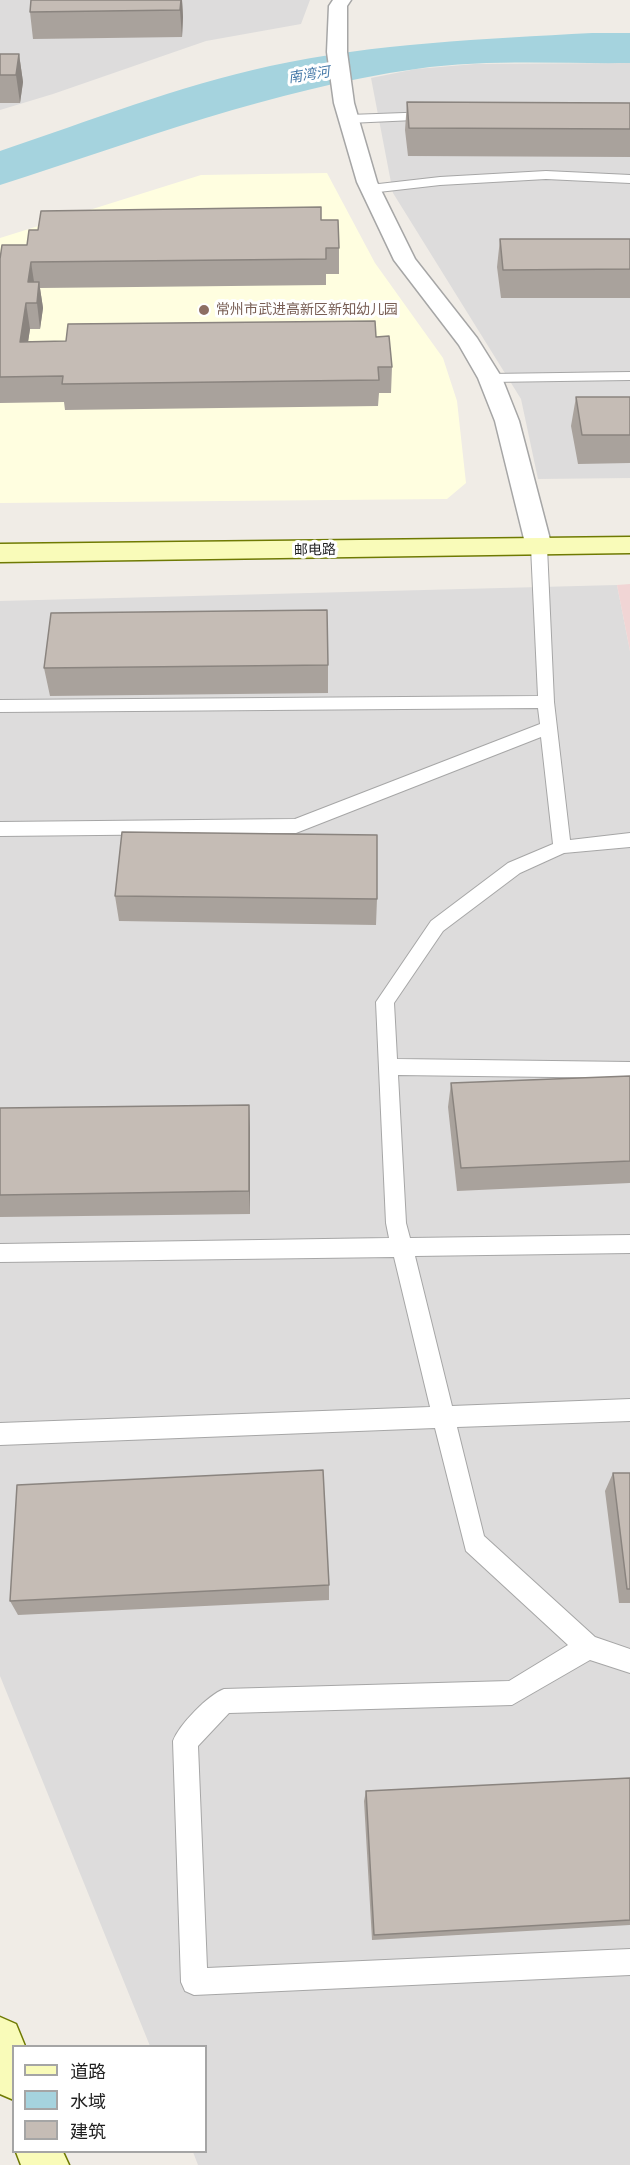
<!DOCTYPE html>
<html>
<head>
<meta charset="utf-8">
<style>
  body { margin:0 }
  #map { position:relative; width:630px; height:2165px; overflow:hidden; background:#f0ece6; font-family:"Public Sans","Noto Sans SC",sans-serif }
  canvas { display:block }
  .legend { position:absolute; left:12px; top:2045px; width:195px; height:108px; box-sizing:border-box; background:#fff; border:2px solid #a5a5a5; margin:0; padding:8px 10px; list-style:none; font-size:18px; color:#1f1f1f }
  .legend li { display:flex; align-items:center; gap:12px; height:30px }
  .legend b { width:30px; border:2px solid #a5a5a5 }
</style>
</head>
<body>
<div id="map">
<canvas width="630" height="2165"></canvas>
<ul class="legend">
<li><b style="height:8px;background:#f9fbb9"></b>道路</li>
<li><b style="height:16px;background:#a5d3de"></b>水域</li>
<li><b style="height:16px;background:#c5bcb5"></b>建筑</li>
</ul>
</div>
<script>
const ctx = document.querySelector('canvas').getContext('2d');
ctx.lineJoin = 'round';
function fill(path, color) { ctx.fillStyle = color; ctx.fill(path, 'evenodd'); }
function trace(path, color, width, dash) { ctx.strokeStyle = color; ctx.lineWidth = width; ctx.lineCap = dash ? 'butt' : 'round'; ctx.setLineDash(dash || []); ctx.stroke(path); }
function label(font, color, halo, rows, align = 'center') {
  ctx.font = font + ' "Public Sans","Noto Sans SC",sans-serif'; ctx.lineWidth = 6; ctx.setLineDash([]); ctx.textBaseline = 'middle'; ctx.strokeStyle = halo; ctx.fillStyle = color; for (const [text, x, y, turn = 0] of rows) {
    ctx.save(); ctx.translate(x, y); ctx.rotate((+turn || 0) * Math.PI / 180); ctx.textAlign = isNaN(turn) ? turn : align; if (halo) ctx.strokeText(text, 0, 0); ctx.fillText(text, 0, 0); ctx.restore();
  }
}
const residential = new Path2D(`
  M 0,0 L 310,0 L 301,24 L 206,41 L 53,94 L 0,110 Z
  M 630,63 L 630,478 L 538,479 L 521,399 L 393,193 L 371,78 L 416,69 L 475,64 Z
  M 617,585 L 630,651 L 630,2165 L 198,2165 L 193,2152 L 206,2152 L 206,2046 L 150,2046 L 0,1676 L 0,601 Z`);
const commercial = new Path2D(`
  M 630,584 L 630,651 L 617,585 Z`);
const education = new Path2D(`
  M 327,173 L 375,263 L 443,358 L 457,401 L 466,483 L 447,499 L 0,503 L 0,238 L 201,175 Z`);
const water = new Path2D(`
  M 592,33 L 630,33 L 630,63 C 559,64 486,59 416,69 C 273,89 137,141 0,185 L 0,151 C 89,121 178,86 270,66 C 376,43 484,39 592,33 Z`);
const lane = new Path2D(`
  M 432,112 L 436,113 L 436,119 L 349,123 L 343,119 L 349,115 Z
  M 546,171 L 630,175 L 630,183 L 546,179 L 440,185 L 370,193 L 364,189 L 370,185 L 440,177 Z
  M 630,372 L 630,380 L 490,382 L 483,378 L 490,374 Z
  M 539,542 L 547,547 L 554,702 L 570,840 L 630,833 L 630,847 L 564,853 L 520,873 L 443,931 L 394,1003 L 397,1059 L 630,1062 L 630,1078 L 398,1075 L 406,1223 L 410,1238 L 630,1235 L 630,1253 L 415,1256 L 452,1406 L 630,1399 L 630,1421 L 457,1427 L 484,1536 L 595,1637 L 630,1649 L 630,1673 L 590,1660 L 512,1705 L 229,1713 L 198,1746 L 207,1968 L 630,1949 L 630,1975 L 194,1995 L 185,1991 L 181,1982 L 173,1741 C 179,1725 208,1695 224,1689 L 509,1681 L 568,1645 L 466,1551 L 435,1428 L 0,1445 L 0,1423 L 430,1407 L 394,1257 L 0,1262 L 0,1244 L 389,1238 L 386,1223 L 376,1002 L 431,921 L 508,863 L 553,844 L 541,737 L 296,833 L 0,836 L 0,822 L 295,819 L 540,724 L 538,708 L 0,712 L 0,700 L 538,696 L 531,547 Z`);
const street = new Path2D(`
  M 333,0 L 351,0 L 347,6 L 347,52 L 354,103 L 377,182 L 415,259 L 477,338 L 502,378 L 519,421 L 552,547 L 548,553 L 539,555 L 530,553 L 526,547 L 495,421 L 478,378 L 459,345 L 394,260 L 357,182 L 334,103 L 327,52 L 329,6 Z`);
const secondary = new Path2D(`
  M 630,537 L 630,553 L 0,562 L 0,544 Z
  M 0,2017 L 16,2024 L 25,2046 L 14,2046 L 14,2100 L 0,2094 Z
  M 16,2152 L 63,2152 L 69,2165 L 21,2165 Z`);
const wall = new Path2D(`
  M 182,0 L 183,17 L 182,37 L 33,39 L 30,12 Z
  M 0,54 L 19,54 L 23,82 L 20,103 L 0,103 Z
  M 407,102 L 630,103 L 630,157 L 408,156 L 405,130 Z
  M 321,220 L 339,248 L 339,274 L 326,274 L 326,285 L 40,288 L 43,308 L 40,329 L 30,329 L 28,342 L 376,337 L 392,367 L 391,393 L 379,393 L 378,406 L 65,410 L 64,402 L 0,403 L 0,259 L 27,245 Z
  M 500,239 L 630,239 L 630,298 L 501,298 L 497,267 Z
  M 576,397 L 630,397 L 630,463 L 578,464 L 571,426 Z
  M 328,665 L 328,693 L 50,696 L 44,668 Z
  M 115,896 L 377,899 L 376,925 L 119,921 Z
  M 630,1076 L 630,1183 L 457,1191 L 448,1107 L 451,1083 Z
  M 0,1108 L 250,1128 L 250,1214 L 0,1217 Z
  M 613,1473 L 630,1473 L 630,1603 L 619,1603 L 605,1491 Z
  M 329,1585 L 329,1600 L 18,1615 L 10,1601 Z
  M 630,1778 L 630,1925 L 372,1940 L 364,1801 L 366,1791 Z`);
const shadedWall = new Path2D(`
  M 181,0 L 182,0 L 183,17 L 182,37 L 180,10 Z
  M 19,54 L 23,82 L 20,103 L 16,75 Z
  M 31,262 L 35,288 L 28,282 Z
  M 39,282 L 43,308 L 40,329 L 37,303 Z
  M 26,303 L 30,329 L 24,368 L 20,342 Z
  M 249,1105 L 250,1128 L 250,1214 L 249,1191 Z`);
const building = new Path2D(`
  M 31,0 L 181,0 L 180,10 L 30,12 Z
  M 0,54 L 19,54 L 16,75 L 0,75 Z
  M 407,102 L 630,103 L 630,129 L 409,128 Z
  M 321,207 L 321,220 L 338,220 L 339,248 L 326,248 L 326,259 L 31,262 L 28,282 L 39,282 L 37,303 L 26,303 L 20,342 L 66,341 L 68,324 L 375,321 L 376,337 L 389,336 L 392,367 L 378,367 L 379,380 L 62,384 L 63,376 L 0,377 L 0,259 L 2,245 L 27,245 L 29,230 L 38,230 L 41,211 Z
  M 500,239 L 630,239 L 630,269 L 503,270 Z
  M 576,397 L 630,397 L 630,435 L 582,435 Z
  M 327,610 L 328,665 L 44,668 L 51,613 Z
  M 122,832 L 377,835 L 377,899 L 115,896 Z
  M 630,1076 L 630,1161 L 461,1168 L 451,1083 Z
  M 249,1105 L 249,1191 L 0,1195 L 0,1108 Z
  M 323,1470 L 329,1585 L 10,1601 L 17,1485 Z
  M 613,1473 L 630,1473 L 630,1589 L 627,1589 Z
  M 630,1778 L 630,1920 L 374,1935 L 366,1791 Z`);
const markers = [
  [204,310,6,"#8d6e63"]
];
const farWaternames = [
  ["南湾河",309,75,-9]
];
const farEducationnames = [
  ["常州市武进高新区新知幼儿园",216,310]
];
const farStreetnames = [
  ["邮电路",315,550,-1]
];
fill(residential, '#dddcdc');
fill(commercial, '#f1d5d5');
fill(education, '#fffee0');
fill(water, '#a5d3de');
trace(lane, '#a6a6a6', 2);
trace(street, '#a6a6a6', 3);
trace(secondary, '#6f7a03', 3);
fill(lane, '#fff');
fill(street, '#fff');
fill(secondary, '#f9fbb9');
fill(wall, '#a9a29c');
fill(shadedWall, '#8a847f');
fill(building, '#c5bcb5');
trace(building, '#8a847f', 1.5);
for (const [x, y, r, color] of markers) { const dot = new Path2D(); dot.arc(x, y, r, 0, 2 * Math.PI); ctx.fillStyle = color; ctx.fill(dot); trace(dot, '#fff', 2); }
label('italic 14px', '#477aa9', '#fff', farWaternames);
label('14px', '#785e54', '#fff', farEducationnames, 'left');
label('14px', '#1f1f1f', '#fff', farStreetnames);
</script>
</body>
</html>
